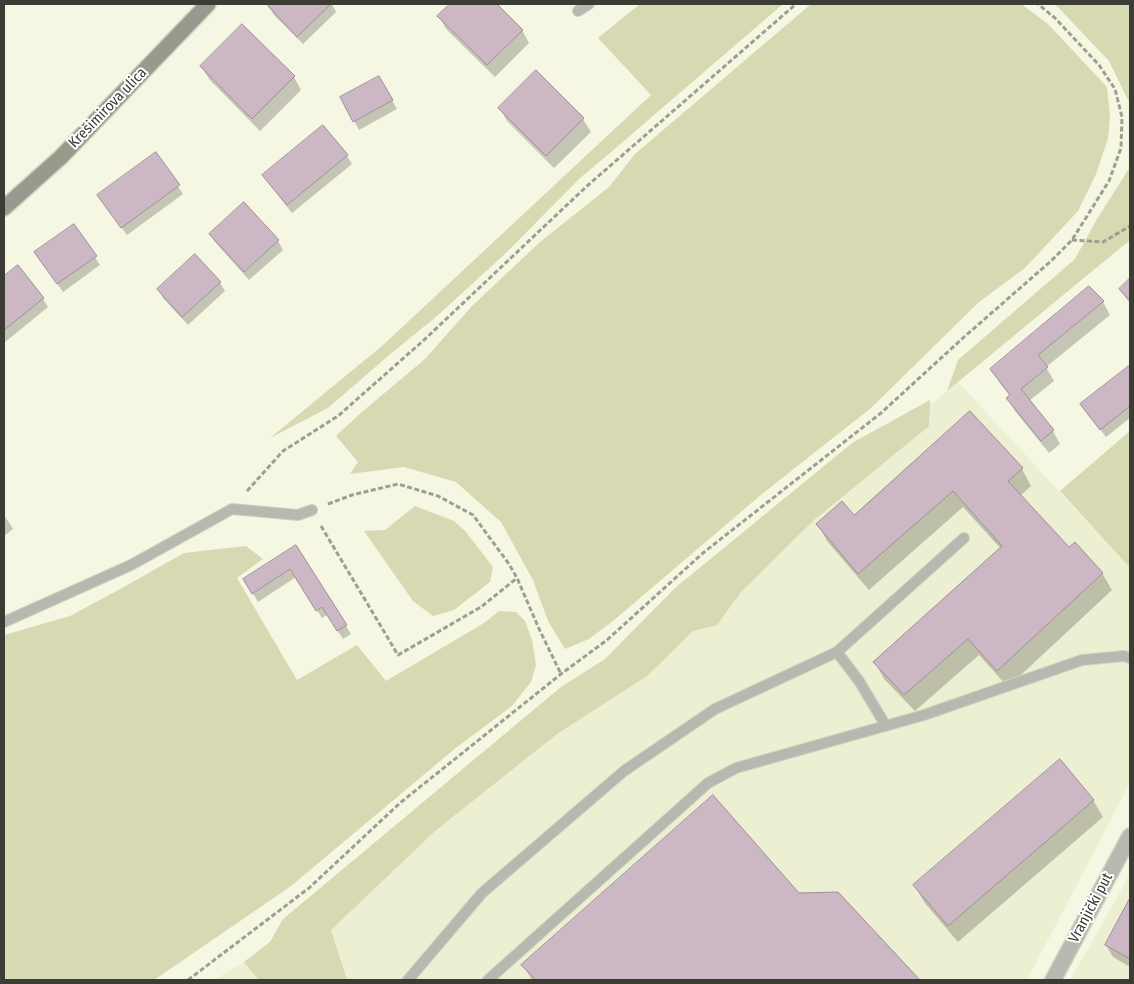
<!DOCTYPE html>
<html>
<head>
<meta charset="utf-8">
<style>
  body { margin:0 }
  #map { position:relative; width:1134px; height:984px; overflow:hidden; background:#f5f7e2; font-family:"Fira Sans Condensed",sans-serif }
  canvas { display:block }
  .frame { position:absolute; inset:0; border:5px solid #3b3c34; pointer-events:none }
</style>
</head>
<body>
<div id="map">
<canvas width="1134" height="984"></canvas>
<div class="frame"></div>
</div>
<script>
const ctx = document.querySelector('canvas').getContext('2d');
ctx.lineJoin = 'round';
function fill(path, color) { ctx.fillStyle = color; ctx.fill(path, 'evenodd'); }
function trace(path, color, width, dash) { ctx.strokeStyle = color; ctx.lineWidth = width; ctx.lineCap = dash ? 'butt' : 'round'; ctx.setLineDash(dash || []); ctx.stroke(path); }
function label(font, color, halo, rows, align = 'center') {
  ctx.font = font + ' "Fira Sans Condensed",sans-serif'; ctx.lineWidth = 4; ctx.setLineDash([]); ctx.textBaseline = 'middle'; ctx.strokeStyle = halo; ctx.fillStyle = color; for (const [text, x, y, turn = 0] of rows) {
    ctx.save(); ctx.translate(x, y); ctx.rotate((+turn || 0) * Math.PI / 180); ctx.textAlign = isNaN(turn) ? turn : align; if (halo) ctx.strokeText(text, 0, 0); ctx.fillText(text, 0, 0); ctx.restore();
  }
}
const built = new Path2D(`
  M 958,382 L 1130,568 L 1130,783 L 1027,980 L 214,980 L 244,962 L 270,942 L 718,584 Z
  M 1130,874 L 1130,980 L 1070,980 L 1109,912 Z`);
const green = new Path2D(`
  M 640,4 L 783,4 L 610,153 L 580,178 L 507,252 L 437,316 L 388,356 L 328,408 L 270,438 L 382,346 L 651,95 L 598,38 Z
  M 811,4 L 1021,4 L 1048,24 L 1107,87 L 1110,116 L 1108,139 L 1096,174 L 1078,211 L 1025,268 L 979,302 L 871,408 L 762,494 L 613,621 L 589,639 L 565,649 L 548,621 L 533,580 L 501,522 L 456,482 L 404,467 L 350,474 L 358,462 L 336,436 L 363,411 L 425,359 L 472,306 L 540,242 L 609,187 L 635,154 Z
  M 1055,4 L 1130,4 L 1130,104 L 1109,61 Z
  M 1130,167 L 1130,240 L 947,391 L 958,360 L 1075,259 L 1097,219 Z
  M 930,400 L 929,426 L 814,520 L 741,592 L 717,625 L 693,631 L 647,676 L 557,734 L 435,831 L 331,930 L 347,980 L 259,980 L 244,962 L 270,942 L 283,919 L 561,687 L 605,659 L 675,588 L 852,443 Z
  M 1130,431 L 1130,568 L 1060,491 Z
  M 415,506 L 454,521 L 466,532 L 493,567 L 490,582 L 454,610 L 433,616 L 413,601 L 364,531 L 385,530 Z
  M 246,546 L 263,559 L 237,578 L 297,680 L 357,645 L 386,681 L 484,623 L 499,611 L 516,612 L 525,621 L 532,640 L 536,665 L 531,682 L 512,706 L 457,747 L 291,886 L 160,976 L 153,980 L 4,980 L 4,635 L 70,616 L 122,588 L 184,553 Z`);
const shadow = new Path2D(`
  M 272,4 L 332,4 L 336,12 L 303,44 L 274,15 L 269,6 Z
  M 452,4 L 495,4 L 522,30 L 529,43 L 495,77 L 446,29 L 439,16 Z
  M 242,25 L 294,77 L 301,90 L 260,131 L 209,79 L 201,66 Z
  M 536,72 L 583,119 L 591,132 L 554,168 L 507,121 L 500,108 Z
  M 379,77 L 397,109 L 359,130 L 342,98 Z
  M 156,154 L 183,194 L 127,235 L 104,204 Z
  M 347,156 L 352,164 L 292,213 L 269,184 L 264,175 Z
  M 210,234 L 278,241 L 283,250 L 249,280 L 215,242 Z
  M 195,255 L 220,283 L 225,291 L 188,325 L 163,298 L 158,289 Z
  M 95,257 L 100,265 L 63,292 L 41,261 Z
  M 17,267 L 43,299 L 48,307 L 4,343 L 4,278 Z
  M 1130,280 L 1130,303 L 1125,297 L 1120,289 Z
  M 1089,288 L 1103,302 L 1110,315 L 1046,367 L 1054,381 L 1029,401 L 1053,431 L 1060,444 L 1049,453 L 1015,411 L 1008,398 L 1010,396 L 999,382 L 992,369 Z
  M 1130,366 L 1130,418 L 1106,437 L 1087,412 L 1082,404 Z
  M 969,413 L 1022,469 L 1031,486 L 1020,496 L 1069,549 L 1102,573 L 1112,590 L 1008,687 L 979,655 L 915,711 L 884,679 L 875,662 L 1001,549 L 963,507 L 869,590 L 827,541 L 818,524 L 854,517 Z
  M 4,515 L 13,529 L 4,536 Z
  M 296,546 L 351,634 L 343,639 L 327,615 L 322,618 L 296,577 L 258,602 L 245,579 Z
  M 1093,800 L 1103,817 L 958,942 L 924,902 L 915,886 Z
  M 837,893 L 918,980 L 532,980 L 523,965 L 799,895 Z
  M 1130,900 L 1130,967 L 1113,957 L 1106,945 Z`);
const building = new Path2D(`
  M 270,4 L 331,4 L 297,37 L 268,6 Z
  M 450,4 L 497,4 L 523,30 L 487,65 L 437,16 Z
  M 242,24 L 295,76 L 252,119 L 200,66 Z
  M 536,70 L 584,118 L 546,156 L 498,108 Z
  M 379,76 L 393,100 L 353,122 L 340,97 Z
  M 323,125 L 348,155 L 287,205 L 262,175 Z
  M 156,152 L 180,185 L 121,228 L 97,195 Z
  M 244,202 L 279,240 L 244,272 L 209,234 Z
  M 74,224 L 97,256 L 57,284 L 34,252 Z
  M 195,254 L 221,282 L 182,317 L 157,289 Z
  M 18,265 L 44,298 L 4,330 L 4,276 Z
  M 1130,278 L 1130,301 L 1119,289 Z
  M 1089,286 L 1104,301 L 1038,355 L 1048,367 L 1021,389 L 1054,430 L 1041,441 L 1006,398 L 1010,395 L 990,369 Z
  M 1130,365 L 1130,406 L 1100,430 L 1080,404 Z
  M 970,411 L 1023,468 L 1008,481 L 1069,547 L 1075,542 L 1103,573 L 997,671 L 968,639 L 904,695 L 873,662 L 1002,546 L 953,491 L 858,574 L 816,524 L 842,501 L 854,515 Z
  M 296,545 L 347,625 L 337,631 L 322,607 L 316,611 L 290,569 L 252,594 L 243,579 Z
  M 1060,759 L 1094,800 L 948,926 L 913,885 Z
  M 713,795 L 799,893 L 838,892 L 920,980 L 536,980 L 521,965 Z
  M 1130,898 L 1130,959 L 1105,945 Z`);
const path = new Path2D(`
  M 1072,240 L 1103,242 L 1130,226
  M 247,491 L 283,451 L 338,416 L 424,340 L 587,186 L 796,4
  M 328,504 L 352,495 L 398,484 L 438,496 L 473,515 L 509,564 L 517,578 L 540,631 L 561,674
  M 321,526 L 398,655 L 481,607 L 517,578
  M 188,980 L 309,888 L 400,803 L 561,674 L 607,640 L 703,553 L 881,413 L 963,338 L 1051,261 L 1072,240 L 1109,181 L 1121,148 L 1122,117 L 1115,89 L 1099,65 L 1055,18 L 1038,4`);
const service = new Path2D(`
  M 578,11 L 589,4
  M 4,622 L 131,565 L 232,509 L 298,515 L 312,510
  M 837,652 L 964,538
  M 408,980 L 482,893 L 624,771 L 715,709 L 837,652 L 859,681 L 886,726
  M 488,980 L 708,783 L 736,768 L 924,715 L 1082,660 L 1124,656 L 1130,658`);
const minor = new Path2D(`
  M 1053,980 L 1130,836`);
const secondary = new Path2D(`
  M 4,208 L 61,157 L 208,4`);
const streetNames = [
  ["Krešimirova ulica",108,108,-46],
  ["Vranjički put",1091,908,-62]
];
fill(built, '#edefd2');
fill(green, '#d6d9b2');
fill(shadow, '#0003');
fill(building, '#ccb8c4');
trace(building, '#a18e99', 1);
trace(service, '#d0d2bf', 12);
trace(minor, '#d0d2bf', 18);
trace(secondary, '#d0d2bf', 18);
trace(path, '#9e9f90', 3, [5, 2.5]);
trace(service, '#b7b8af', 10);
trace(minor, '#b7b8af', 15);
trace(secondary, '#999a8d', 15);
label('15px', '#3b3c34', '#fff', streetNames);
</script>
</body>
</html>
